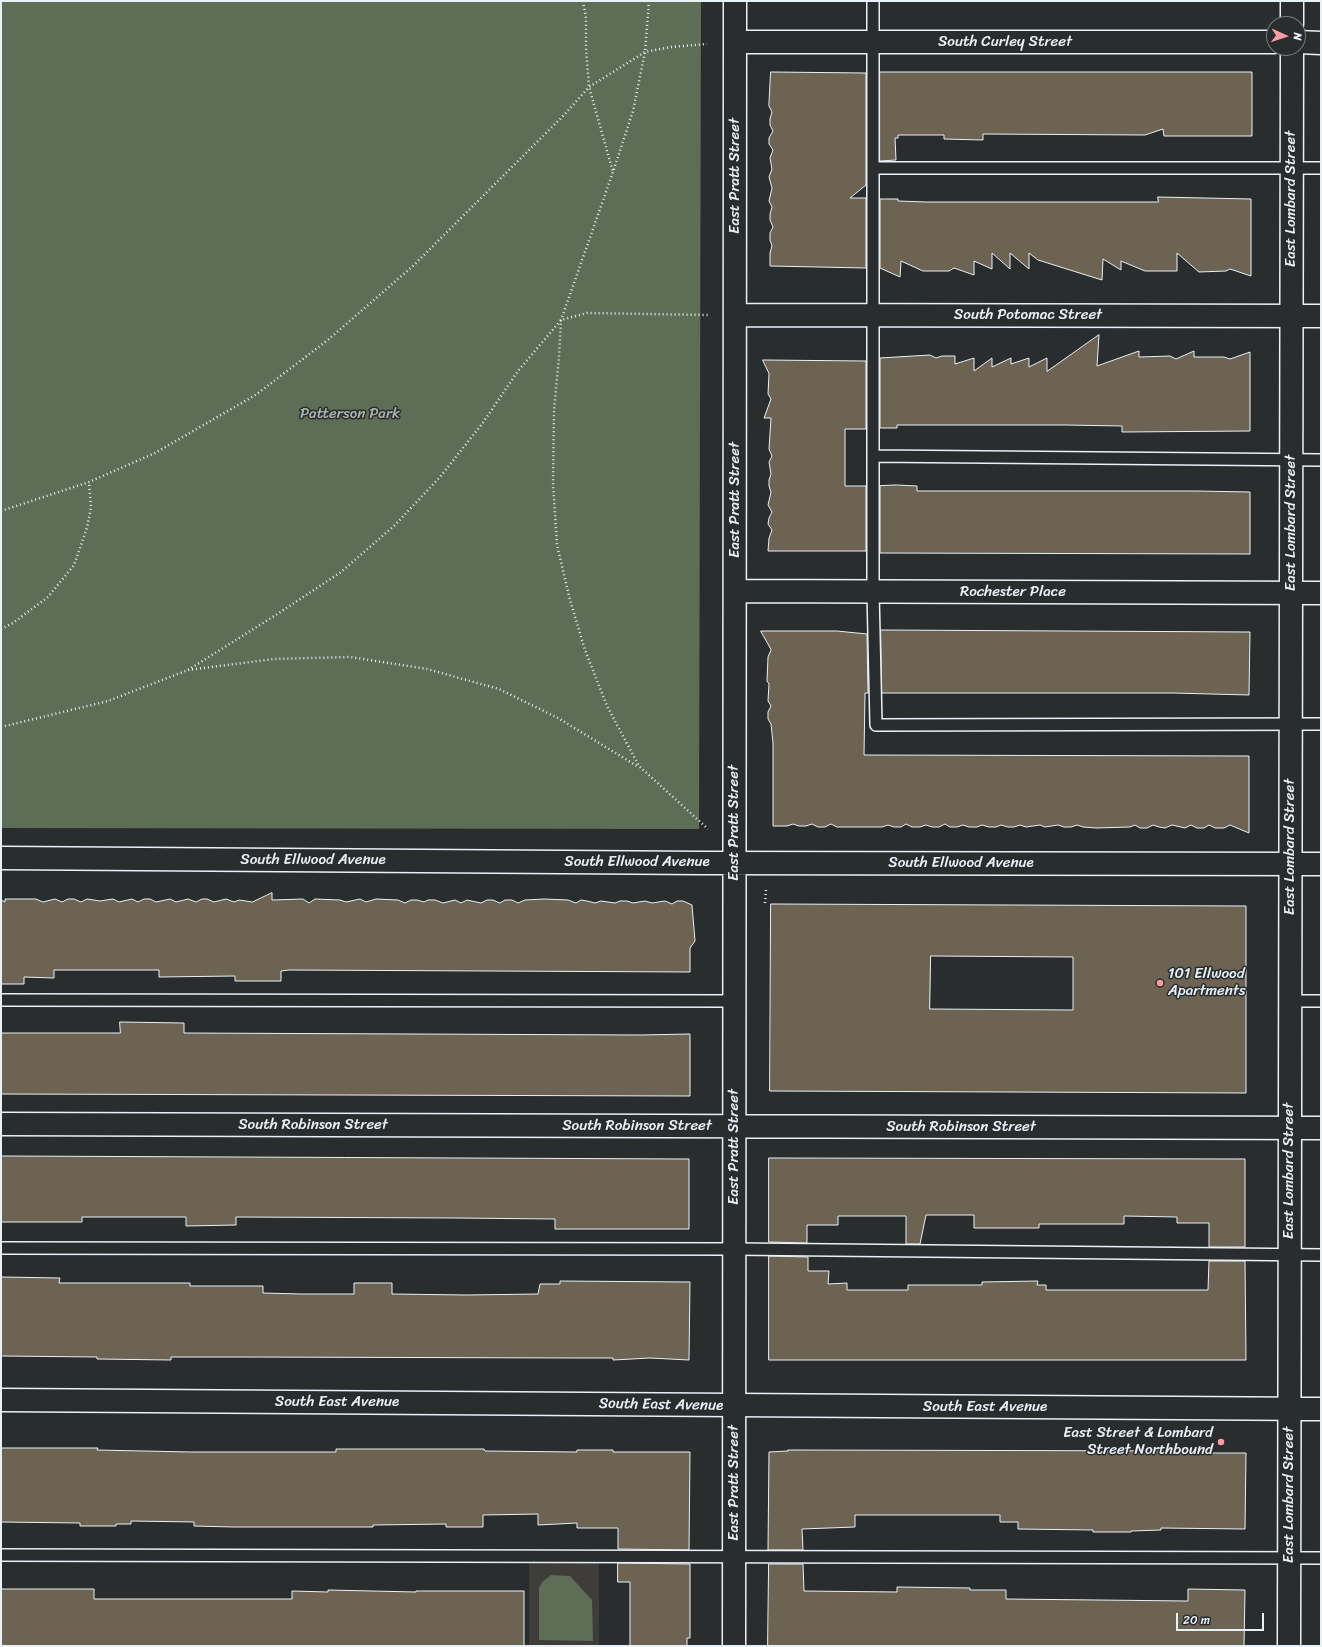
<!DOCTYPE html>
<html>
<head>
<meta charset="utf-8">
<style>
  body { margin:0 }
  #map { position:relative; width:1322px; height:1647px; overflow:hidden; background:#2a2d2e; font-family:Sriracha,sans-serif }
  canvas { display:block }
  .frame { position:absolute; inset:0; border:2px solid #e8f1f8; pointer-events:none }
  .north { position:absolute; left:1266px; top:16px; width:40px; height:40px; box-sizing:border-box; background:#2a2d2e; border:1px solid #767b7f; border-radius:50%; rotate:93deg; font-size:11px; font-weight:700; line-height:16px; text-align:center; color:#e8f1f8 }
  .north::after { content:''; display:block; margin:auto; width:14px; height:18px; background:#ff9aa2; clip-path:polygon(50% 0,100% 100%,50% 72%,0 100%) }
  .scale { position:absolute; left:1176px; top:1613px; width:88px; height:18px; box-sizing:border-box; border:2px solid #e8f1f8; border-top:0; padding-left:5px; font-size:12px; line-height:14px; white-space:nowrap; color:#e8f1f8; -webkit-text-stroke:3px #2a2d2e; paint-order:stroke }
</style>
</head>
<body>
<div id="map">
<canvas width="1322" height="1647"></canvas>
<div class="frame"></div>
<div class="north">N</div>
<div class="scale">20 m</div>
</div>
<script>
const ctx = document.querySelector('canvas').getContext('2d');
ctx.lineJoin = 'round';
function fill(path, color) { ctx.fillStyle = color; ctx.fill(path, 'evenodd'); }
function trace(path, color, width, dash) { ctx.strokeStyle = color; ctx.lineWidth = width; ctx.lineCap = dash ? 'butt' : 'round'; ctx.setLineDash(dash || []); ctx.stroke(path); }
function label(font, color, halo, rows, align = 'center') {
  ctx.font = font + ' Sriracha,sans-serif'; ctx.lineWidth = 3; ctx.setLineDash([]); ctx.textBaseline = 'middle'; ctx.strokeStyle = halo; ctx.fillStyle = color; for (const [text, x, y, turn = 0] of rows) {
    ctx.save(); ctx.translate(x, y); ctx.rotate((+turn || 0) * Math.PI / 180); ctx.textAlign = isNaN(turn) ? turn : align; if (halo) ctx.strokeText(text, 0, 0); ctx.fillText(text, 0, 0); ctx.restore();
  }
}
const built = new Path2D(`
  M 529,1563 L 599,1563 L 599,1646 L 529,1646 Z`);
const green = new Path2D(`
  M 1,1 L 701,1 L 699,829 L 1,828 Z
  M 551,1575 L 570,1576 L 592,1600 L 593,1641 L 539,1640 L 539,1588 L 542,1582 Z`);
const building = new Path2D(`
  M 771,72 L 866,73 L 866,185 L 850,198 L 866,198 L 866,268 L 770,266 L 770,253 L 772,246 L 770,240 L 770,233 L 773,227 L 770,220 L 770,214 L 772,207 L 769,201 L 772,188 L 769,177 L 772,169 L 770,158 L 773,150 L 769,144 L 769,138 L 773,131 L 770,125 L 770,119 L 772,112 L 769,106 Z
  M 880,72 L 1252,72 L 1252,136 L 1164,136 L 1163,129 L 1145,135 L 983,134 L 983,140 L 944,139 L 944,135 L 898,135 L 898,138 L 895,138 L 896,160 L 880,161 Z
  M 1158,197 L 1251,199 L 1251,276 L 1230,269 L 1226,271 L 1199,272 L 1177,253 L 1177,271 L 1145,271 L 1121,261 L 1121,270 L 1103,259 L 1102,280 L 1038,260 L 1029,253 L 1029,269 L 1010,253 L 1010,269 L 992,253 L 992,269 L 974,261 L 974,275 L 954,268 L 949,271 L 923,271 L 901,261 L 900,277 L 880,268 L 880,199 L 898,199 L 898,201 L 926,202 L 1158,202 Z
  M 1099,335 L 1097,366 L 1139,351 L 1139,357 L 1170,356 L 1176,359 L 1194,351 L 1194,357 L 1224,357 L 1230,359 L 1250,352 L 1250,431 L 1122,432 L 1122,426 L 1065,425 L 897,425 L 897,428 L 880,428 L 880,358 L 930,355 L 936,358 L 942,356 L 955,356 L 955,364 L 974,358 L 974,371 L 992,358 L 992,367 L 1011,358 L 1011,364 L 1029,358 L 1029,367 L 1047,358 L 1047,371 Z
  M 763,360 L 866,361 L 866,429 L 845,429 L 845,486 L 866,486 L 866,551 L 768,551 L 769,538 L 772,530 L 768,524 L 769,518 L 772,512 L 768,505 L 771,492 L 769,486 L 769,480 L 771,474 L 769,462 L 772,456 L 769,449 L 771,418 L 764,418 L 771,399 L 768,394 L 769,374 Z
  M 897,485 L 917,486 L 917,491 L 1196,491 L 1250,492 L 1250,554 L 880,553 L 880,486 Z
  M 881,630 L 1250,632 L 1249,695 L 1173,693 L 882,693 Z
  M 761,631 L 837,631 L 867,634 L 868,693 L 865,693 L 864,755 L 1249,756 L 1249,833 L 1230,825 L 1224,828 L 1215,828 L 1209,825 L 1204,828 L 1197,828 L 1191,825 L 1185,828 L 1172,825 L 1165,828 L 1159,827 L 1153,825 L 1147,828 L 1140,828 L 1135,825 L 1130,827 L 1096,828 L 1083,827 L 1077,825 L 1071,827 L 1064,827 L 1058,825 L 1045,827 L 1040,825 L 1026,827 L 1020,825 L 1014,827 L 1008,827 L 1001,825 L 996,827 L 989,827 L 982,825 L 977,827 L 969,827 L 963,825 L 957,827 L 950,827 L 945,824 L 939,827 L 932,827 L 926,825 L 920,827 L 912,827 L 906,824 L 901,827 L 894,827 L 888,825 L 882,827 L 837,827 L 831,824 L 825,827 L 818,827 L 812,824 L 806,826 L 799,826 L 793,824 L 787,826 L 773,826 L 773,743 L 771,724 L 768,719 L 768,712 L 771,706 L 768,701 L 769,684 L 767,681 L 768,657 L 771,650 Z
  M 272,893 L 272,900 L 303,899 L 309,903 L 315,899 L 340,900 L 346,902 L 360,899 L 366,902 L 376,899 L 398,900 L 405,903 L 411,900 L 417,900 L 424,902 L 428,900 L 435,900 L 443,903 L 455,900 L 461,903 L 467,900 L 481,903 L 487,900 L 493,900 L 500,903 L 505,900 L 512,900 L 518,903 L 525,900 L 544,899 L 568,900 L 576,903 L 581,900 L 587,901 L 595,903 L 601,901 L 615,903 L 620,901 L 627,901 L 633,903 L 645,901 L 652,903 L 665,901 L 672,904 L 677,901 L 683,901 L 692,905 L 695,941 L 690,948 L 690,972 L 289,970 L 281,971 L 281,981 L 235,981 L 235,976 L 159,977 L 159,970 L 54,970 L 54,978 L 24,977 L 24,984 L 1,984 L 1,900 L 5,902 L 5,899 L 36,899 L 43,902 L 55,899 L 62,902 L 68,899 L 74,899 L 81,902 L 87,899 L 100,901 L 113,899 L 119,902 L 132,899 L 138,902 L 144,899 L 150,899 L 156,902 L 170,899 L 176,902 L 188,899 L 196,902 L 202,899 L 207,899 L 214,902 L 226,899 L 234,902 L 239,900 L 252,902 Z
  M 771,904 L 1246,906 L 1246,1093 L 770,1091 ZM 931,956 L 1073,957 L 1073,1010 L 930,1009 Z
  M 120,1022 L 184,1023 L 184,1033 L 640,1035 L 690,1034 L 690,1096 L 1,1094 L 1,1033 L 120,1033 Z
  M 1,1156 L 689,1159 L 689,1229 L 555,1229 L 555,1219 L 455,1218 L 236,1217 L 236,1225 L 186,1226 L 186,1217 L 82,1217 L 82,1222 L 1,1222 Z
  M 769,1158 L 1245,1159 L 1245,1247 L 1209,1247 L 1209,1223 L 1177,1223 L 1177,1217 L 1124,1216 L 1124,1224 L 1039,1224 L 1039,1228 L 974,1228 L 974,1215 L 926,1215 L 920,1244 L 906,1244 L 906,1216 L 838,1216 L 838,1225 L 807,1225 L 807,1243 L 769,1242 Z
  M 769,1256 L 808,1257 L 808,1271 L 829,1271 L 828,1284 L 847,1283 L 847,1290 L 908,1290 L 908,1285 L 982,1285 L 982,1282 L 1038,1281 L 1037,1285 L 1046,1285 L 1046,1290 L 1208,1290 L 1209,1261 L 1245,1261 L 1246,1360 L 769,1360 Z
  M 1,1277 L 60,1278 L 59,1283 L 190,1283 L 190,1286 L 263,1286 L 263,1293 L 301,1294 L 354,1294 L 354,1283 L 392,1283 L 392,1294 L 467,1295 L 538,1294 L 540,1284 L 560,1284 L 560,1281 L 690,1282 L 689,1360 L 650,1358 L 613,1360 L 613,1358 L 577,1358 L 245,1357 L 171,1357 L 171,1360 L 97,1359 L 97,1357 L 1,1356 Z
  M 1,1448 L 98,1448 L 97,1450 L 191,1452 L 336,1452 L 336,1449 L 484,1449 L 485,1451 L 577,1452 L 577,1450 L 613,1450 L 613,1452 L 690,1452 L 689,1550 L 618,1549 L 618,1528 L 577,1528 L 577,1523 L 538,1525 L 538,1514 L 483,1515 L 483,1527 L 446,1527 L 446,1524 L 373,1525 L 373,1527 L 233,1527 L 194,1526 L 194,1522 L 131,1521 L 131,1524 L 116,1524 L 116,1526 L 80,1526 L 80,1523 L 1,1522 Z
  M 788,1450 L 1206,1451 L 1205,1453 L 1246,1453 L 1245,1529 L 1161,1528 L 1161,1530 L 1131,1531 L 1131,1532 L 1093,1532 L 1093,1530 L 1018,1529 L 1018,1522 L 1000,1522 L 1000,1515 L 855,1515 L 855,1527 L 802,1529 L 803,1550 L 768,1550 L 769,1452 L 788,1451 Z
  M 618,1563 L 690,1564 L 690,1638 L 687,1638 L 687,1646 L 630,1646 L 630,1582 L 618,1582 Z
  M 769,1564 L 803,1564 L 804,1591 L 897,1592 L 897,1587 L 970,1588 L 970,1590 L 1006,1590 L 1006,1599 L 1188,1601 L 1188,1589 L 1245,1590 L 1244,1646 L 768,1646 Z
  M 1,1589 L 94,1589 L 94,1599 L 292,1599 L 292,1591 L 328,1592 L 328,1590 L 416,1592 L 416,1591 L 524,1591 L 524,1646 L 1,1646 Z`);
const path = new Path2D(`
  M 583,1 L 586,18 L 586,48 L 589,87 L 613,172
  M 649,1 L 645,52 L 633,111 L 613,172 L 561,320 L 559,357 L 554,410 L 553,483 L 557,545 L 570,600 L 585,650 L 607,706 L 639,766 L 708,829
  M 1,511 L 89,482 L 155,453 L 257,394 L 329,339 L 414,265 L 564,115 L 589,87 L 645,52 L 671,47 L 707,44
  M 1,629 L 13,623 L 48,597 L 74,565 L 87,528 L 91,507 L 89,482
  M 188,670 L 279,613 L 341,572 L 394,526 L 440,477 L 482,424 L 518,371 L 561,320 L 587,313 L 708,315
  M 1,727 L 108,701 L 188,670 L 274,659 L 350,657 L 427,669 L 499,689 L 558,718 L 637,766
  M 765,903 L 766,889`);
const service = new Path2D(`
  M 873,1 L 873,591 L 876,725 L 1321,724
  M 873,168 L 1321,168
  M 873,456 L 1321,460
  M 1,1000 L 734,1001
  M 1290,1001 L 1321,1001
  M 1,1248 L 734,1249 L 1321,1255
  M 1,1555 L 1321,1558`);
const minor = new Path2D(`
  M 736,42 L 1274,42
  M 1298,42 L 1321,43
  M 735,315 L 1321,316
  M 735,591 L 1321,593
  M 1,858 L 703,863 L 1321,864
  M 1,1124 L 1321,1128
  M 734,1646 L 735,1`);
const tertiary = new Path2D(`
  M 1292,24 L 1292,1
  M 1,1400 L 1321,1409
  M 1289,1646 L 1292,48`);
const markers = [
  [1160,983,4,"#ff9aa2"],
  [1221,1442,4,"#ff9aa2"]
];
const streetNames = [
  ["South Curley Street",1005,42],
  ["East Pratt Street",735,176,-90],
  ["East Lombard Street",1291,199,-90],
  ["South Potomac Street",1028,315],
  ["East Pratt Street",735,500,-90],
  ["East Lombard Street",1291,523,-90],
  ["Rochester Place",1013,592],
  ["East Pratt Street",734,823,-90],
  ["East Lombard Street",1290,847,-90],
  ["South Ellwood Avenue",313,860],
  ["South Ellwood Avenue",637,862],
  ["South Ellwood Avenue",961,863],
  ["South Robinson Street",313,1125],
  ["South Robinson Street",637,1126],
  ["South Robinson Street",961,1127],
  ["East Pratt Street",734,1147,-90],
  ["East Lombard Street",1289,1171,-90],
  ["South East Avenue",337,1402],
  ["South East Avenue",661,1405,1],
  ["South East Avenue",985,1407],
  ["East Pratt Street",734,1483,-90],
  ["East Lombard Street",1289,1495,-90]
];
const parkNames = [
  ["Patterson Park",350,414]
];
const poiNames = [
  ["101 Ellwood",1168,974],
  ["Apartments",1168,991],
  ["East Street & Lombard",1213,1433,"right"],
  ["Street Northbound",1213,1450,"right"]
];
fill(built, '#3e3d39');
fill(green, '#5e6d55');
fill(building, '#6c6353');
trace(building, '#e8f1f8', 1);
trace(service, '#e8f1f8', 14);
trace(minor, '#e8f1f8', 25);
trace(tertiary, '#e8f1f8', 25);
trace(path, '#e8f1f8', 2.5, [1, 3]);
trace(service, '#2a2d2e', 11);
trace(minor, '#2a2d2e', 22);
trace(tertiary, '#2a2d2e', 22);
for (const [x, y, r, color] of markers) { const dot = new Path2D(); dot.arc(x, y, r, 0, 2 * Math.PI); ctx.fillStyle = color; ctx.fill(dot); trace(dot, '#2a2d2e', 1.5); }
label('15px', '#e8f1f8', '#2a2d2e', streetNames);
label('15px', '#aab6af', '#2a2d2e', parkNames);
label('15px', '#e8f1f8', '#2a2d2e', poiNames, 'left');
</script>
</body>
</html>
